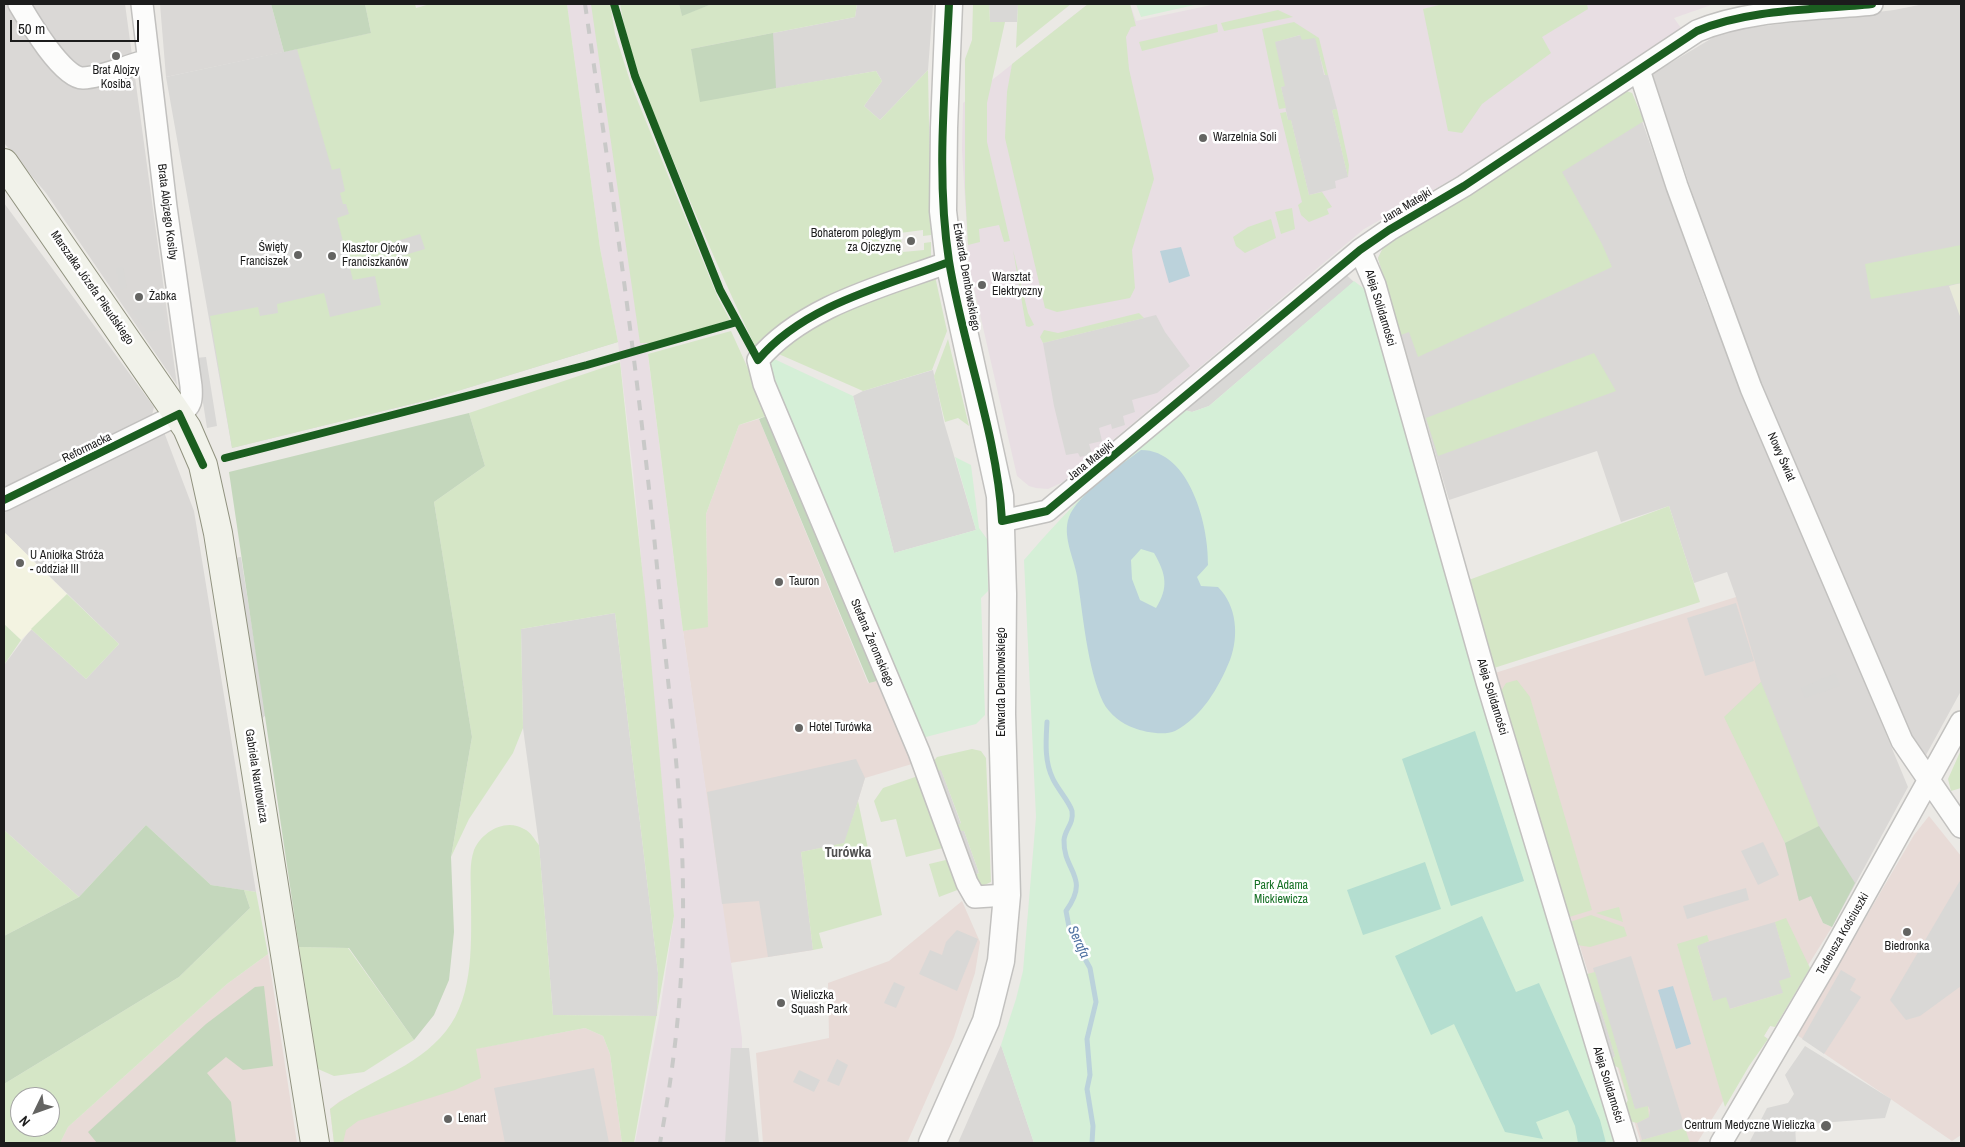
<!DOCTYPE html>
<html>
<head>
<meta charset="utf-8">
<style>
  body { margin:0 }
  #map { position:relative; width:1965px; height:1147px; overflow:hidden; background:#ebe9e5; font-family:"Archivo Narrow",sans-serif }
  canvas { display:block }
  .frame { position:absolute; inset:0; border:5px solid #1c1c1c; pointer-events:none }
  .north { position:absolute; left:10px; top:1087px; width:50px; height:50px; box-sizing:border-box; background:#fff; border:1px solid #a4a4a4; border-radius:50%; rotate:228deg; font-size:14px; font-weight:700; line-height:20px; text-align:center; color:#1c1c1c }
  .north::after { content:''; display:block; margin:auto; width:18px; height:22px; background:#646462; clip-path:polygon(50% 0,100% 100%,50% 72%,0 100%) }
  .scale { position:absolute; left:10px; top:20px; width:129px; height:22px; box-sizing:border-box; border:2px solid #1c1c1c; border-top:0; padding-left:6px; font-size:15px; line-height:18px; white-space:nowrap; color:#1c1c1c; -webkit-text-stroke:4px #fff; paint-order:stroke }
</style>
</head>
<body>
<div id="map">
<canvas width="1965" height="1147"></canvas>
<div class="frame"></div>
<div class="north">N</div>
<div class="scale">50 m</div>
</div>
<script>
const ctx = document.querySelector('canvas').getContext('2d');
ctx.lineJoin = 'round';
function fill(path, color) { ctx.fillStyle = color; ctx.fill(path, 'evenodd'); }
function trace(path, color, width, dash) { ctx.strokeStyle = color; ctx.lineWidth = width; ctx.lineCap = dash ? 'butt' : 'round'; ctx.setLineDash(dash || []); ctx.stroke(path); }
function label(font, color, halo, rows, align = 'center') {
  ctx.font = font + ' "Archivo Narrow",sans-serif'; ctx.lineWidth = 5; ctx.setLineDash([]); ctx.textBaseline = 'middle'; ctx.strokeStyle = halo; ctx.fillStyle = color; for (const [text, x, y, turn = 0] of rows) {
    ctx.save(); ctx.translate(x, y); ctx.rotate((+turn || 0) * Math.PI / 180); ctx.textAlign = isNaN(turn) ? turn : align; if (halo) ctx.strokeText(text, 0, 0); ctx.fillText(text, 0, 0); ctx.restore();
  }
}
const residential = new Path2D(`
  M 4,4 L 125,4 L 177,385 L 46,193 L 4,143 Z
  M 160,4 L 271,4 L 284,52 L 166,77 Z
  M 857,4 L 933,4 L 928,70 L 880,120 L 864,106 L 882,81 L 876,71 L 700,102 L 691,49 L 855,17 Z
  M 1924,4 L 1961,4 L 1961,691 L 1926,755 L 1915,752 L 1837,559 L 1753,372 L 1652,74 L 1724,31 L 1894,10 Z
  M 1632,93 L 1707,304 L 1908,787 L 1832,927 L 1799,901 L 1724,717 L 1736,597 L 1727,572 L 1694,583 L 1669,506 L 1621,522 L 1597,451 L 1449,500 L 1378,258 L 1386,242 L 1467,197 Z
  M 4,203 L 154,407 L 150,423 L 4,492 Z
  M 164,432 L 194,511 L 256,892 L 211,885 L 146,825 L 79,897 L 4,830 L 4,665 L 31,629 L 86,679 L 119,644 L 4,532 L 4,513 Z
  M 1001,1045 L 1034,1143 L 958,1143 Z`);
const commercial = new Path2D(`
  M 759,419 L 868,683 L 881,680 L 912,764 L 865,778 L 845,843 L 801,852 L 813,950 L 730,963 L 683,631 L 708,626 L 706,514 L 739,425 Z
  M 1736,597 L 1761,682 L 1725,717 L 1785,843 L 1799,901 L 1811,896 L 1823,923 L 1832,927 L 1697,1143 L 1641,1143 L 1495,673 Z
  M 1929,816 L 1961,856 L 1961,1135 L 1952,1141 L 1797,1035 L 1914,835 Z
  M 962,901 L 980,942 L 975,973 L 954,1037 L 907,1143 L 763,1143 L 756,1053 L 829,1038 L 828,983 L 889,961 Z
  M 268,954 L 297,1143 L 60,1143 L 68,1127 L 227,984 Z
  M 585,1028 L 603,1036 L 610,1054 L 622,1143 L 334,1143 L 330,1109 L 340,1101 L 396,1072 L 415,1060 Z`);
const industrial = new Path2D(`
  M 567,4 L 601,4 L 619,127 L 683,631 L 742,1038 L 742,1143 L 635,1143 L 659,1017 L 674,916 L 633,471 L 618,342 L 600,248 Z
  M 1088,4 L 1130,4 L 1136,21 L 1216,4 L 1714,4 L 1674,18 L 1681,28 L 1458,176 L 1364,229 L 1063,482 L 1048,489 L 1036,488 L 1029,486 L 1017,476 L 969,266 L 962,150 L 963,103 Z`);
const education = new Path2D(`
  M 4,532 L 67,594 L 21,640 L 4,624 Z`);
const religious = new Path2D(`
  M 989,4 L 1032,4 L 1018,5 L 1017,22 L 990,22 Z
  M 371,33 L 618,342 L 428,400 L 232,448 L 166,77 Z
  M 1301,35 L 1316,38 L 1324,75 L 1328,75 L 1337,109 L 1332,110 L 1348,177 L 1335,181 L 1336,188 L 1309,195 L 1291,120 L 1288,120 L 1281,87 L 1284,86 L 1274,42 Z
  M 123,267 L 127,288 L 120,290 L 116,268 Z
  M 1338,267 L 1354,282 L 1209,406 L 1192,412 L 1177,408 Z
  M 162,305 L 166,329 L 148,332 L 132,311 Z
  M 1156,315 L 1165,332 L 1190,366 L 1157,393 L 1132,400 L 1135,412 L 1123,416 L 1125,425 L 1112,429 L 1111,424 L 1099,428 L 1102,441 L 1089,444 L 1092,454 L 1080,457 L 1078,453 L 1066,455 L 1054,406 L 1043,343 Z
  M 206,357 L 217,426 L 207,428 L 196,358 Z
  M 933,370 L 944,422 L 976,530 L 894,553 L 853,396 L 863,391 Z
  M 241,557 L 266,715 L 259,721 L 233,558 Z
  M 1736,603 L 1754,661 L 1705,676 L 1687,618 Z
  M 615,613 L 658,973 L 657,1016 L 553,1015 L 539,845 L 523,728 L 521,629 Z
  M 1835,673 L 1840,686 L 1805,698 L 1801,688 Z
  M 856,759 L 865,778 L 845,843 L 801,852 L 813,950 L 768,957 L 759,901 L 722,904 L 707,792 Z
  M 941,769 L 961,824 L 958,825 L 961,831 L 964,831 L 979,873 L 969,877 L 931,773 Z
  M 1763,842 L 1779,875 L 1758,885 L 1741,851 Z
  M 1961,879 L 1961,986 L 1920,1016 L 1906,1020 L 1890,1000 Z
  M 1746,888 L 1749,900 L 1687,919 L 1683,906 Z
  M 1775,922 L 1791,977 L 1783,993 L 1729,1009 L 1713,1001 L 1697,945 Z
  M 957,930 L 978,939 L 957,991 L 919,974 L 930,950 L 942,955 L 946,942 Z
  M 1631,956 L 1685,1128 L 1642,1140 L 1637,1123 L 1649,1117 L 1650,1110 L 1648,1106 L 1635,1110 L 1593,968 Z
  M 1841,970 L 1856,979 L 1850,990 L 1861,997 L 1824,1054 L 1802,1039 Z
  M 894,982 L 905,987 L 896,1008 L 884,1003 Z
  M 1590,997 L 1599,1003 L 1615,1056 L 1609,1063 Z
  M 1805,1046 L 1891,1099 L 1885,1118 L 1795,1125 L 1796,1143 L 1749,1143 L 1767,1108 L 1788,1103 L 1794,1094 L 1785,1075 Z
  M 731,1048 L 749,1048 L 759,1143 L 725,1143 Z
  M 837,1059 L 848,1065 L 839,1086 L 827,1081 Z
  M 594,1068 L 609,1143 L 505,1143 L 494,1088 Z
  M 799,1070 L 820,1080 L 814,1092 L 793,1082 Z`);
const farmland = new Path2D(`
  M 1961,283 L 1961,319 L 1949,286 Z`);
const grass = new Path2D(`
  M 365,4 L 415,4 L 416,8 L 430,4 L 567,4 L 600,248 L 618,342 L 428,400 L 232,448 L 210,316 L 258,307 L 260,316 L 278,313 L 277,304 L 324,293 L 330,317 L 381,305 L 375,276 L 353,280 L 337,218 L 349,214 L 346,204 L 343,204 L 340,193 L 345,191 L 340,168 L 332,170 L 297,49 L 371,33 ZM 420,234 L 425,249 L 398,257 L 392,247 L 394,242 Z
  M 591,4 L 610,4 L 615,34 L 632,87 L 718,298 L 730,320 L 654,343 L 640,343 Z
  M 620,4 L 679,4 L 682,15 L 712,4 L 857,4 L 855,17 L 691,49 L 701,101 L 876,71 L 882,81 L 864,106 L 880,120 L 928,70 L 931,235 L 923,236 L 923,230 L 900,233 L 903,252 L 924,250 L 924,243 L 931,242 L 931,262 L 757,350 C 726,286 698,221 671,155 C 651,106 629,56 620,4 Z
  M 973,4 L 989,4 L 990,22 L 1005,22 L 987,103 L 987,142 L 1010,241 L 1004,242 L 999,225 L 979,229 L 980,242 L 968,245 L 965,189 L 965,59 L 972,40 Z
  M 1071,4 L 1016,48 L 1018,5 Z
  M 1088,4 L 1130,4 L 1136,26 L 1131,27 L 1126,37 L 1129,69 L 1154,179 L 1132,250 L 1135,288 L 1130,298 L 1057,312 L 1045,308 L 1005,138 L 1007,92 L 1012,64 Z
  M 1443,4 L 1587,4 L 1588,9 L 1542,37 L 1551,53 L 1482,104 L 1462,133 L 1448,131 L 1423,9 Z
  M 1278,10 L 1293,17 L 1224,31 L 1221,23 Z
  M 1294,22 L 1319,38 L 1328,75 L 1325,75 L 1315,38 L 1302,40 L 1300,35 L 1275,42 L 1285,86 L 1281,87 L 1286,108 L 1279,109 L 1262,29 Z
  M 1217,24 L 1218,32 L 1142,51 L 1139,42 Z
  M 1624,90 L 1632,93 L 1644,121 L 1562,172 L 1602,244 L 1612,267 L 1418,357 L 1409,332 L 1401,335 L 1378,258 L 1386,242 L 1467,197 Z
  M 1337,109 L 1349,165 L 1348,177 L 1332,110 Z
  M 1286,112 L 1288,120 L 1291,120 L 1309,195 L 1322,192 L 1332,207 L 1327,209 L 1329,214 L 1309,222 L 1301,215 L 1298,205 L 1302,202 L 1280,113 Z
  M 1292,208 L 1295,229 L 1281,234 L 1275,212 Z
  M 1271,219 L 1276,238 L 1245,253 L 1236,246 L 1233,237 L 1248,227 Z
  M 1961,245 L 1961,283 L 1871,299 L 1865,264 Z
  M 1013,250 L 1028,313 L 1034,325 L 1029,327 L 1026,326 Z
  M 935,276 L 947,331 L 932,370 L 863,391 L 774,352 L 816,322 Z
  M 1139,313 L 1144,318 L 1043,343 L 1040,337 L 1044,330 L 1058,333 Z
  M 731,331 L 769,415 L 739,425 L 706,514 L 708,627 L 683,631 L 648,354 Z
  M 948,339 L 969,426 L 958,418 L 945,422 L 934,376 Z
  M 1594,353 L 1616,391 L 1438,456 L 1426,418 Z
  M 620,362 L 647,615 L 674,916 L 634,1143 L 622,1143 L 610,1054 L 603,1036 L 585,1028 L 476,1049 L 481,1078 L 455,1090 L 358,1121 L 346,1130 L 343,1143 L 334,1143 L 330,1109 C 367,1080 415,1070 446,1031 C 475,995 471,939 471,896 C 471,881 469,864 474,850 C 482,832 505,818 524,829 C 531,832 534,839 539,845 L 553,1015 L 657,1016 L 658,973 L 615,613 L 521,629 L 523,728 L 513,753 L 469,819 L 451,857 L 472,737 L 434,502 L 485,466 L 469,413 Z
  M 1669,506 L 1700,602 L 1494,668 L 1466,581 Z
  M 67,594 L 119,644 L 86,679 L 31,629 Z
  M 4,624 L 21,640 L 4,665 Z
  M 1517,680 L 1530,697 L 1592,910 L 1566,918 L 1500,693 L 1506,683 Z
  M 1761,682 L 1819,826 L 1785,843 L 1724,717 Z
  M 972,749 L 981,751 L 986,758 L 991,882 L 980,887 L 969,877 L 979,873 L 964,831 L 961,831 L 958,825 L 961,823 L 941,770 L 931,773 L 931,764 L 937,757 Z
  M 1961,750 L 1961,788 L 1951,791 L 1948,779 Z
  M 921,775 L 947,847 L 906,857 L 896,819 L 881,822 L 874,801 L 883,788 Z
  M 858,801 L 882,915 L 819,933 L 823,948 L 813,950 L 801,852 L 844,843 Z
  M 4,830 L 79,897 L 4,936 Z
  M 950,859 L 960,889 L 939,897 L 929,864 Z
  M 244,890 L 256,892 L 268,954 L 227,984 L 68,1127 L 60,1143 L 4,1143 L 4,1084 L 179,977 L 250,908 ZM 20,1097 L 50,1097 L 50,1127 L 20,1127 Z
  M 1619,907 L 1623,922 L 1596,913 Z
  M 1591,915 L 1624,927 L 1627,936 L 1590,947 L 1577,945 L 1567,923 Z
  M 1786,918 L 1810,968 L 1775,1027 L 1770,1026 L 1764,1036 L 1768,1039 L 1749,1066 L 1725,1107 L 1677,944 L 1707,935 L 1709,941 L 1697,946 L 1713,1001 L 1726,997 L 1730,1009 L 1783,993 L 1779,981 L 1791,977 L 1775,922 Z
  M 299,947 L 348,948 L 414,1040 L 364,1072 L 334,1076 L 318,1069 Z
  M 1595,972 L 1635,1109 L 1648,1106 L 1649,1117 L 1637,1123 L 1629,1121 L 1623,1109 L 1628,1100 L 1619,1068 L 1609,1063 L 1615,1056 L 1599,1003 L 1590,997 L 1583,975 Z
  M 1685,1128 L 1690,1143 L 1639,1143 L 1642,1140 Z`);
const forest = new Path2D(`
  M 271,4 L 365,4 L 371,33 L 284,52 Z
  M 679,4 L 712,4 L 682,16 Z
  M 773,33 L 776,88 L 700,102 L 691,49 Z
  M 469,413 L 485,466 L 434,502 L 472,737 L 451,857 L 454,932 L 449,980 L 434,1015 L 414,1040 L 349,948 L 299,947 L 229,472 Z
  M 769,415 L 881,680 L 869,683 L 759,419 Z
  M 146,825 L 211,885 L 244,890 L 250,908 L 179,977 L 4,1084 L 4,936 L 79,897 Z
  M 1819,826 L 1855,883 L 1832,927 L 1823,923 L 1811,896 L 1799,901 L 1785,843 Z
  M 264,986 L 273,1066 L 243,1070 L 226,1057 L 207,1073 L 231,1102 L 236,1143 L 97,1143 L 88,1132 L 206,1024 L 255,987 Z`);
const park = new Path2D(`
  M 1136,4 L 1199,4 L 1141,17 Z
  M 1354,281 L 1367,291 L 1617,1143 L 1034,1143 L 1001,1045 L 1016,999 L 1023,971 L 1036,817 L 1024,560 C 1071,505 1122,455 1177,408 L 1192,412 L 1209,406 Z
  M 770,357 L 853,396 L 894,553 L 976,530 L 955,457 L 971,465 L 979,528 L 987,539 L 988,591 L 981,598 L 985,715 L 976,724 L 918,739 L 862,607 L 767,362 Z`);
const pitch = new Path2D(`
  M 1475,731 L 1524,881 L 1451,906 L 1402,759 Z
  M 1425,862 L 1441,909 L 1363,935 L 1347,890 Z
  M 1482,916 L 1516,992 L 1539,983 L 1600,1120 L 1606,1143 L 1578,1143 L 1575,1126 L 1568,1110 L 1536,1122 L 1543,1139 L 1505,1132 L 1454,1024 L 1431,1035 L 1395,956 Z`);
const water = new Path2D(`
  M 1181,247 L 1190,276 L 1169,283 L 1160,251 Z
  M 1141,450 C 1190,450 1209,526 1208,565 L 1197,577 L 1201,586 L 1218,587 C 1237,606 1239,636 1230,660 C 1219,687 1202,717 1175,731 C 1164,736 1144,732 1134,728 C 1122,724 1109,714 1103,702 C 1087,667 1083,614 1077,576 C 1074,558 1062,536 1069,517 C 1077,495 1122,464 1141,450 ZM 1141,549 L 1154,553 C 1166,574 1169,587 1156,608 L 1140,600 L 1132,579 L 1131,560 Z
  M 1673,986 L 1691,1044 L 1676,1049 L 1658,990 Z`);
const stream = new Path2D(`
  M 1047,722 C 1046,740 1044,761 1053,779 C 1057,788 1070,803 1072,811 C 1074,824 1065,829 1064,840 C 1063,872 1091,876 1066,911 L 1070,932 L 1090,968 L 1096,1002 L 1087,1039 L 1090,1075 L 1087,1089 L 1093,1126 L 1092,1143`);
const minor = new Path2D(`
  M 19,4 C 29,21 63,79 83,78 C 103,77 123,67 142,62 L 148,58
  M 1639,70 L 1677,186 L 1751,388 L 1902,741 L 1961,827
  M 1360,250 L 1375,285 L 1487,682 L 1626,1143
  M 949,262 C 885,286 804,305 758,360 L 764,384 L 919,752 L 967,883 L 975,897 L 1007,895
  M 4,500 L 179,414 C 192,407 192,399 191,386 L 166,207 L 142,4
  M 1002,521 L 1047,511 L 1360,250 L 1389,230 L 1464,186 L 1697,31 C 1748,9 1816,10 1872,4
  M 1721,1143 L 1829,959 L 1961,722`);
const tertiary = new Path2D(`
  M 932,1143 L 986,1021 L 1001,961 L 1007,895 L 1002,714 L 1003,594 L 1000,496 L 949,262 L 943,211 L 944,128 L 949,4`);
const secondary = new Path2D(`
  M 4,163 L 187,428 L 203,465 L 218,533 L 315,1143`);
const rail = new Path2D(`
  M 585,4 C 615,209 644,415 662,621 C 671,713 683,805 683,897 C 684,980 675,1062 660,1143`);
const cycleway = new Path2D(`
  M 614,4 L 635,76 L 720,290 L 758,360 C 804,305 885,286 949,262
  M 949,4 C 945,89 936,177 949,261 C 963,348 997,433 1002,521 L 1047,511 L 1360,250 L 1389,230 L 1464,186 L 1697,31 C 1748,9 1816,10 1872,4
  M 225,458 L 587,365 L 737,322
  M 4,500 L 179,414 L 203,465`);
const markers = [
  [116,56,5,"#646462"],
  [1203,138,5,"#646462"],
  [911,241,5,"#646462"],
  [298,255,5,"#646462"],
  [332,256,5,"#646462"],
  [982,285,5,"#646462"],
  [139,297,5,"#646462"],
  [20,563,5,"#646462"],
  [779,582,5,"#646462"],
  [799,728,5,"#646462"],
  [1907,932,5,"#646462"],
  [781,1003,5,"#646462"],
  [448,1119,5,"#646462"],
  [1826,1126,6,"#646462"]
];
const poiNames = [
  ["Brat Alojzy",116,71,"center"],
  ["Kosiba",116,85,"center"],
  ["Warzelnia Soli",1213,138],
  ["Bohaterom poległym",901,234,"right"],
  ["za Ojczyznę",901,248,"right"],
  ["Święty",288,248,"right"],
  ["Franciszek",288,262,"right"],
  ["Klasztor Ojców",342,249],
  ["Franciszkanów",342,263],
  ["Warsztat",992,278],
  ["Elektryczny",992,292],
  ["Żabka",149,297],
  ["U Aniołka Stróża",30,556],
  ["- oddział III",30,570],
  ["Tauron",789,582],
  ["Hotel Turówka",809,728],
  ["Biedronka",1907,947,"center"],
  ["Wieliczka",791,996],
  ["Squash Park",791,1010],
  ["Lenart",458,1119],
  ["Centrum Medyczne Wieliczka",1815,1126,"right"]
];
const streetNames = [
  ["Jana Matejki",1407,206,-31],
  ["Brata Alojzego Kosiby",167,212,83],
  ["Edwarda Dembowskiego",966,277,80],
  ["Marszałka Józefa Piłsudskiego",92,288,55],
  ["Aleja Solidarności",1380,308,73],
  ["Reformacka",87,448,-26],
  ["Nowy Świat",1781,457,66],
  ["Jana Matejki",1091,461,-39],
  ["Stefana Żeromskiego",872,643,67],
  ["Edwarda Dembowskiego",1002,682,-90],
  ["Aleja Solidarności",1492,697,73],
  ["Gabriela Narutowicza",256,776,81],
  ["Tadeusza Kościuszki",1843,934,-60],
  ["Aleja Solidarności",1608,1085,73]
];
const parkNames = [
  ["Park Adama",1281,886],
  ["Mickiewicza",1281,900]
];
const neighbourhoodNames = [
  ["Turówka",848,853]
];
const waterNames = [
  ["Serafa",1078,942,65]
];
fill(residential, '#dad8d6');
fill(commercial, '#e8dbd7');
fill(industrial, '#e8dee3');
fill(education, '#f3f3e1');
fill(religious, '#d9d8d6');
fill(farmland, '#e8ead9');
fill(grass, '#d5e6c6');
fill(forest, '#c4d7bc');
fill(park, '#d5efd7');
fill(pitch, '#b4ded0');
fill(water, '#bbd2db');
trace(stream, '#bbd2db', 5);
trace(minor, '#c2c1bf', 24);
trace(tertiary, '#c2c1bf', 29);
trace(secondary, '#90927f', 30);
trace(minor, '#fcfcfb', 21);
trace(tertiary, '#fcfcfb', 26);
trace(secondary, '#f1f2ea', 28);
trace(rail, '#c9c9c8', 4, [10, 10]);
trace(cycleway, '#1b5e20', 8);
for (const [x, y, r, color] of markers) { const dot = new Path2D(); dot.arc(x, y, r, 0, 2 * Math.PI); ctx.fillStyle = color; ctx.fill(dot); trace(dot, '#fff', 2); }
label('12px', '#1c1c1c', '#fff', poiNames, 'left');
label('12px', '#1c1c1c', '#fff', streetNames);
label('12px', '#157024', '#fff', parkNames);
label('bold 14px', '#4f4f4f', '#fff', neighbourhoodNames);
label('italic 14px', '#5274a3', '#fff', waterNames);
</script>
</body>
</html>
